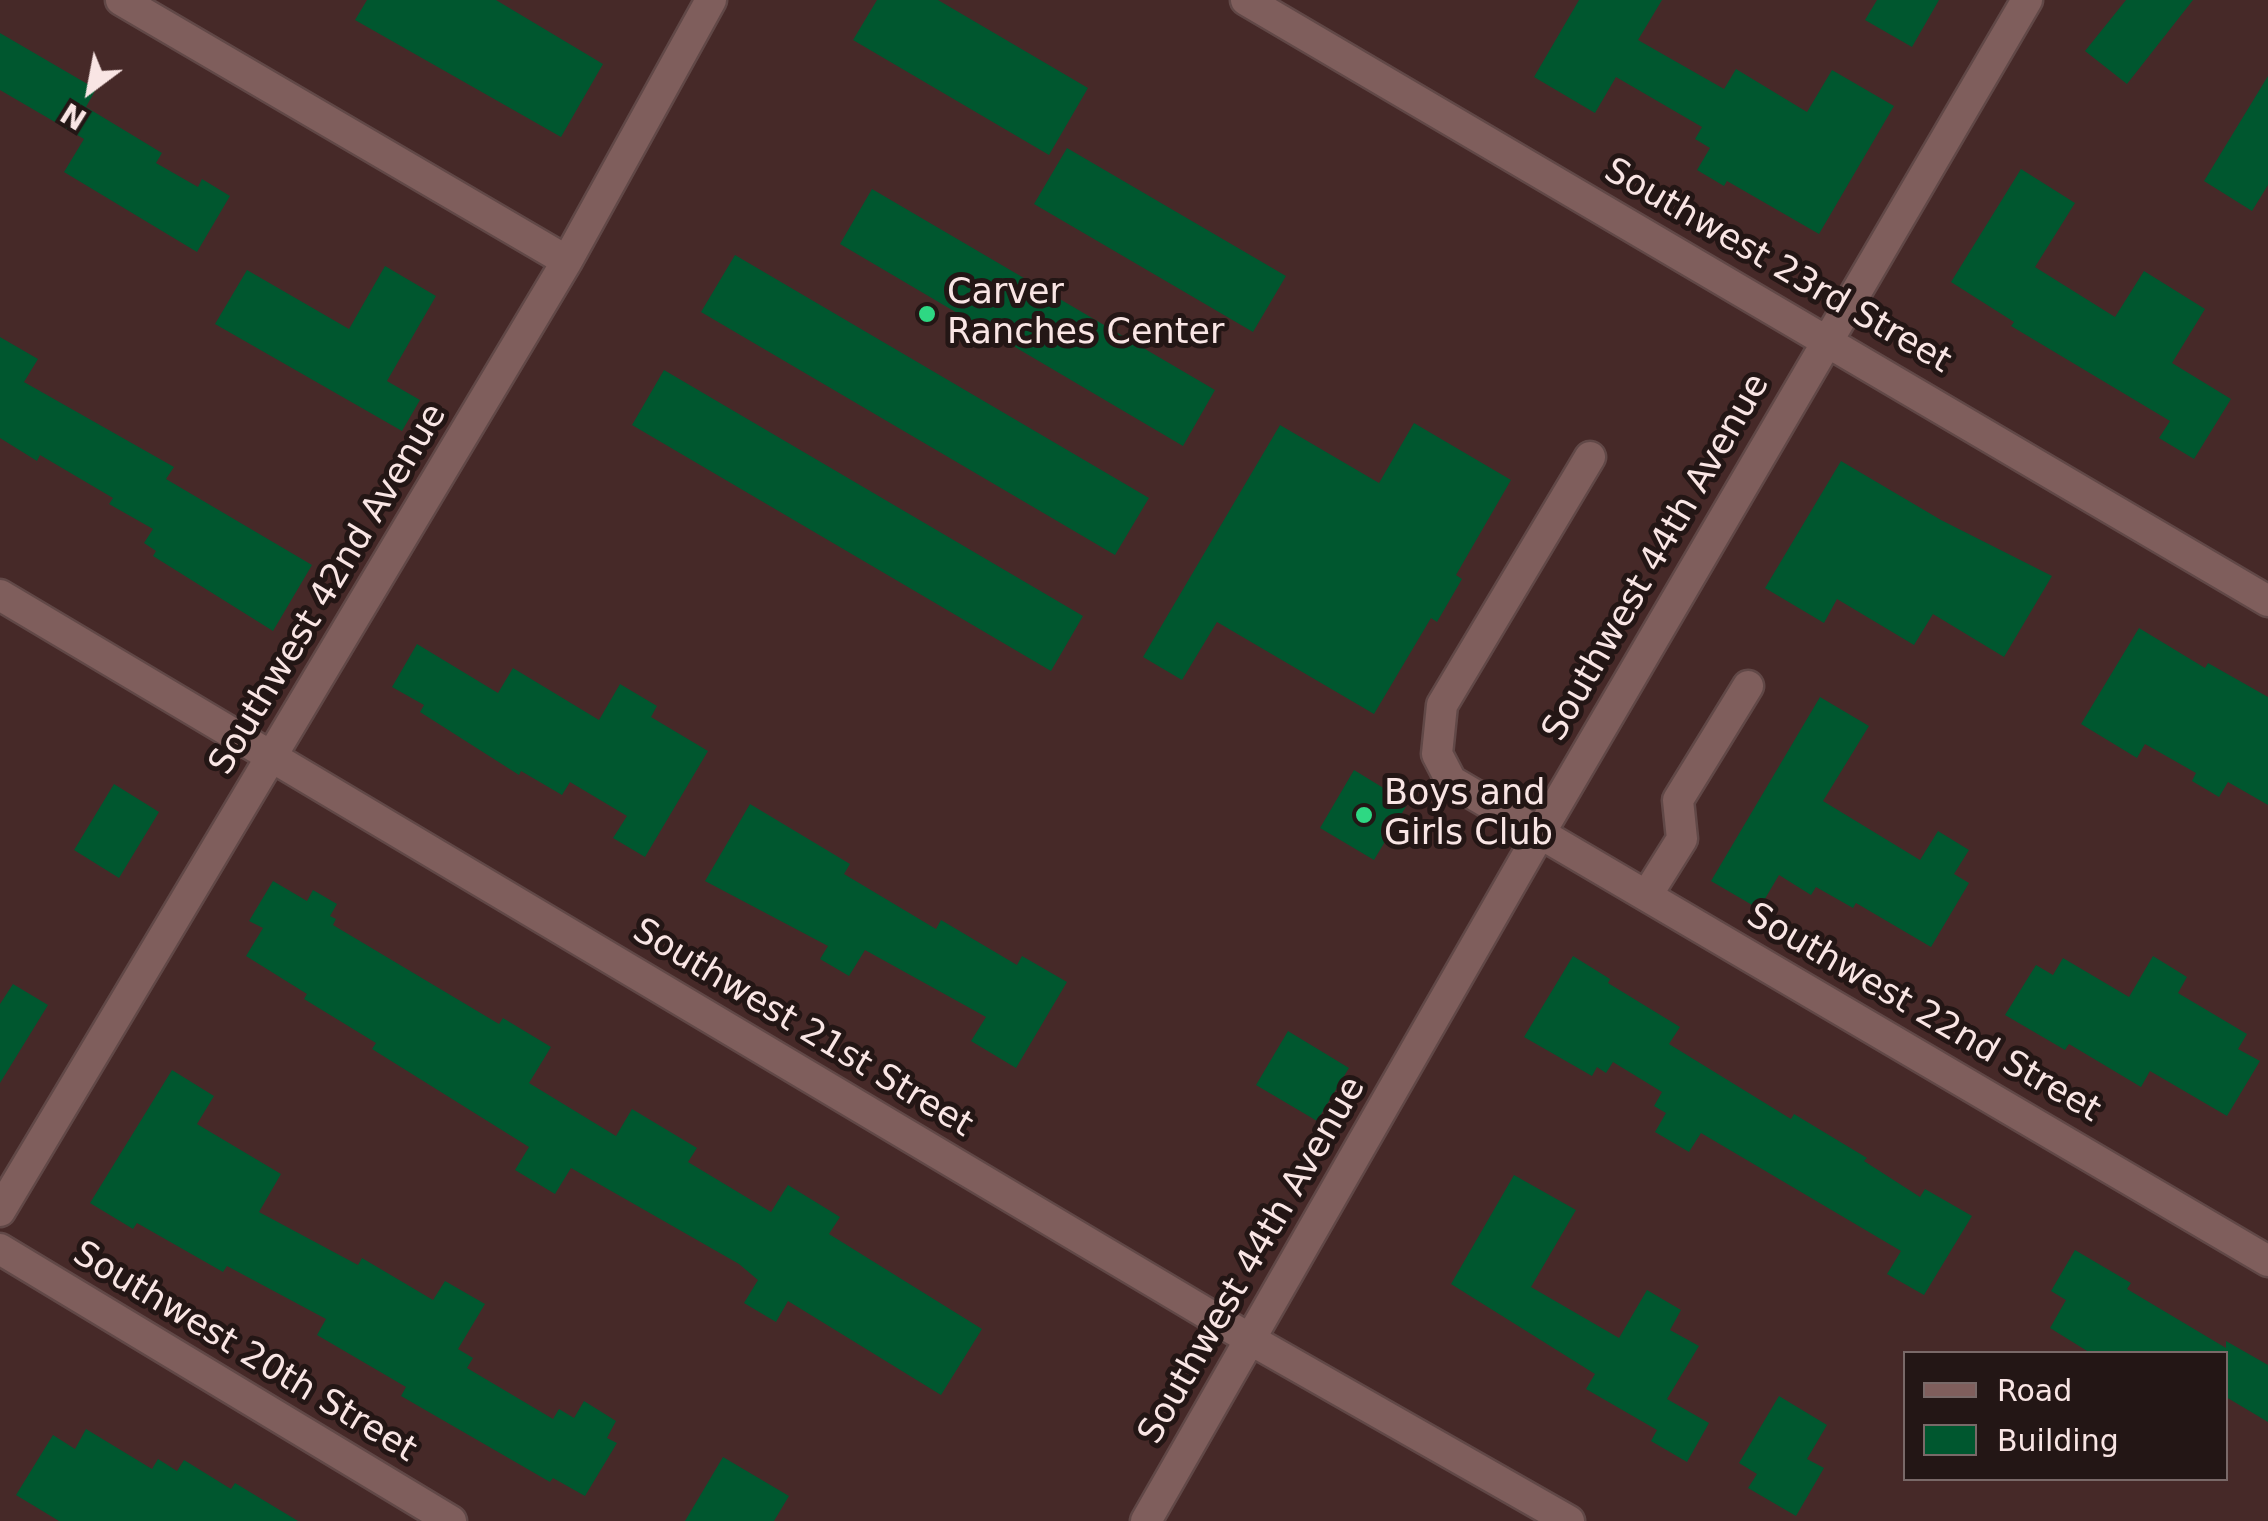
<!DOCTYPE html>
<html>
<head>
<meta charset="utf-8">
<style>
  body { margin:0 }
  #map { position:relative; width:2268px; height:1521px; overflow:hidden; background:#462928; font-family:"DejaVu Sans",sans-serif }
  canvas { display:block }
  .legend { position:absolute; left:1903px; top:1351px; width:325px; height:130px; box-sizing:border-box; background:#231615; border:2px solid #796968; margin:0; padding:12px 18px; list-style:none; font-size:30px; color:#f9e5e4 }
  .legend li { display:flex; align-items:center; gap:20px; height:50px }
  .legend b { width:50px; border:2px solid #796968 }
  .north { position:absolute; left:40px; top:40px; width:100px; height:100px; -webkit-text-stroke:8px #231615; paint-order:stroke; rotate:212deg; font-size:28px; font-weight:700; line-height:40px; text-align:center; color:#f9e5e4 }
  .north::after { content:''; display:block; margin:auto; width:35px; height:45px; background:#f9e5e4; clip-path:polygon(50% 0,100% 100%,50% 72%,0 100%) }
</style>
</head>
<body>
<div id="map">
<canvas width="2268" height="1521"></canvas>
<ul class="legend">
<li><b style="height:12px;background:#7f5e5c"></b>Road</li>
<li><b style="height:28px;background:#00572f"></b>Building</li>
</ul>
<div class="north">N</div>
</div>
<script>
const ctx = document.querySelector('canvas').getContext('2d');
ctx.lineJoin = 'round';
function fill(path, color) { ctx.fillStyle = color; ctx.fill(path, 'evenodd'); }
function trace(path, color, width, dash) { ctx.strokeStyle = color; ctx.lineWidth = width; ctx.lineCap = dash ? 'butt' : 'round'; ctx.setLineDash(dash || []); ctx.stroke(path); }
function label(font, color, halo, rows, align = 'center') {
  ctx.font = font + ' "DejaVu Sans",sans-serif'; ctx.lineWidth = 10; ctx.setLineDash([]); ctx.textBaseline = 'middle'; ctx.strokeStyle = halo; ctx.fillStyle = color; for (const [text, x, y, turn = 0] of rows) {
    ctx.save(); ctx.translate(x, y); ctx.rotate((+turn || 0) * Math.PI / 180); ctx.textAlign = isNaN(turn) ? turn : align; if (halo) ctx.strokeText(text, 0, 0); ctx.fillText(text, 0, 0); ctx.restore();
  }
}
const building = new Path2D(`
  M 367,0 L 496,0 L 603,64 L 561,137 L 355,20 Z
  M 877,0 L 938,0 L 1088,88 L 1049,155 L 853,40 Z
  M 1579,0 L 1662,0 L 1638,40 L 1724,89 L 1736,69 L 1807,112 L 1832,70 L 1894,106 L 1819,234 L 1727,181 L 1724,186 L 1697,170 L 1710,148 L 1695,139 L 1702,127 L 1616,77 L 1595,113 L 1534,77 Z
  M 1877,0 L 1939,0 L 1912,47 L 1865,20 Z
  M 2126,0 L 2193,0 L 2127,84 L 2085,51 Z
  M 0,33 L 96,89 L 86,107 L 162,153 L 156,163 L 198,187 L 202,179 L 230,196 L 197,252 L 64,172 L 84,139 L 0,90 Z
  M 2268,76 L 2268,185 L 2252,211 L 2204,181 Z
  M 1067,148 L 1286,276 L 1253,332 L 1034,204 Z
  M 2021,169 L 2075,203 L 2035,267 L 2115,317 L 2144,271 L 2205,309 L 2172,363 L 2231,399 L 2194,459 L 2159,438 L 2170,421 L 2011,326 L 2014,322 L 1951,282 Z
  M 872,189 L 1215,390 L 1183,446 L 840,244 Z
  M 735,255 L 1149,498 L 1115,555 L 701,312 Z
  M 385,266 L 436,296 L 387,381 L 420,400 L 402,431 L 215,324 L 247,270 L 349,329 Z
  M 0,337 L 38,359 L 24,382 L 174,467 L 166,479 L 312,565 L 273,631 L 153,556 L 156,551 L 144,543 L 153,529 L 109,504 L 113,498 L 40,455 L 37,461 L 0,438 Z
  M 664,370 L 1083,616 L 1051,671 L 632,425 Z
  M 1414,423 L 1511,480 L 1456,575 L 1462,579 L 1437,622 L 1431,618 L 1374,714 L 1217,622 L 1182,680 L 1143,657 L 1280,425 L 1379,483 Z
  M 1841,461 L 1941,520 L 2052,576 L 2004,657 L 1933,614 L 1914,645 L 1837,599 L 1824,623 L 1765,588 Z
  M 2139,628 L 2205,668 L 2208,663 L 2268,697 L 2268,805 L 2228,782 L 2219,797 L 2192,781 L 2196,773 L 2145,744 L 2137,758 L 2081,724 Z
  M 417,644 L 498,693 L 513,668 L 599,720 L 620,684 L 657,706 L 651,717 L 708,751 L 645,857 L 613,838 L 627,816 L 570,782 L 562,795 L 521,771 L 519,775 L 420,712 L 424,705 L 392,687 Z
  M 1820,697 L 1869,726 L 1823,801 L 1920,860 L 1938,831 L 1969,850 L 1954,874 L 1969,883 L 1931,947 L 1856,903 L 1853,908 L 1816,887 L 1811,895 L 1779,875 L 1759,909 L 1711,881 Z
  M 1354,770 L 1408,803 L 1374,860 L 1320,828 Z
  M 114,784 L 159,812 L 119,878 L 74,850 Z
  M 750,804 L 850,864 L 844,874 L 936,929 L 941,920 L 1017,965 L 1022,956 L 1067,982 L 1016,1068 L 971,1041 L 986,1017 L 865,950 L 849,976 L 820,959 L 828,946 L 705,881 Z
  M 273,881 L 307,901 L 313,890 L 337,904 L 330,916 L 336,919 L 333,925 L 499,1024 L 503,1018 L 551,1047 L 529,1083 L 616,1136 L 632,1109 L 697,1148 L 688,1162 L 771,1212 L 788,1185 L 840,1217 L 829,1234 L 982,1329 L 941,1395 L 788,1301 L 776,1322 L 744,1303 L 758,1280 L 739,1264 L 571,1168 L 555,1194 L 515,1170 L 529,1147 L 372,1049 L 376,1043 L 304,999 L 307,994 L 246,956 L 263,928 L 249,921 Z
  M 1573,956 L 1610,979 L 1608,983 L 1680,1027 L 1669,1044 L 1791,1119 L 1794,1114 L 1867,1158 L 1864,1161 L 1920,1197 L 1925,1189 L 1972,1216 L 1924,1295 L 1887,1274 L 1901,1251 L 1701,1133 L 1689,1152 L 1655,1132 L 1666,1113 L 1654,1106 L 1662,1092 L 1613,1062 L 1606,1073 L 1597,1067 L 1592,1076 L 1524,1037 Z
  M 2153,956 L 2187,977 L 2178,993 L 2247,1034 L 2238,1049 L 2260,1061 L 2227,1116 L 2150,1071 L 2141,1087 L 2069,1044 L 2065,1050 L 2005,1015 L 2036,965 L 2053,975 L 2063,958 L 2129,997 Z
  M 13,984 L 48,1005 L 0,1083 L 0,1004 Z
  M 1288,1031 L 1349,1068 L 1317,1121 L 1256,1085 Z
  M 172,1070 L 214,1096 L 197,1124 L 281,1174 L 259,1212 L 358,1265 L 362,1258 L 433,1300 L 445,1281 L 485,1304 L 458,1349 L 473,1358 L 467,1368 L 553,1419 L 559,1409 L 574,1418 L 584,1401 L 616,1421 L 607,1438 L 617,1443 L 585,1496 L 553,1478 L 550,1482 L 401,1396 L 406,1387 L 317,1335 L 326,1319 L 227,1266 L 223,1272 L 137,1223 L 133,1229 L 90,1203 Z
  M 1514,1175 L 1576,1210 L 1531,1287 L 1619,1338 L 1647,1290 L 1681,1310 L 1670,1330 L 1699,1346 L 1667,1399 L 1709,1423 L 1687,1462 L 1651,1441 L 1657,1430 L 1586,1389 L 1595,1374 L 1451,1284 Z
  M 2075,1250 L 2131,1283 L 2127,1289 L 2226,1348 L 2226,1341 L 2268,1365 L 2268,1422 L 2226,1397 L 2226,1354 L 2092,1354 L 2050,1328 L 2066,1300 L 2051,1291 Z
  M 1779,1396 L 1827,1425 L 1807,1459 L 1824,1468 L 1796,1516 L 1748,1488 L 1757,1474 L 1739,1463 Z
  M 86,1429 L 152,1469 L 158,1459 L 177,1471 L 184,1460 L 231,1489 L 235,1483 L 298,1521 L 59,1521 L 16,1495 L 53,1435 L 75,1449 Z
  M 723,1457 L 789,1496 L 774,1521 L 685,1521 Z`);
const minor = new Path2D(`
  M 121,0 L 567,261
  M 1246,0 L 2268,601
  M 1590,457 L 1442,705 L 1437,754 L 1451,781 L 2268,1261
  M 0,595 L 1253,1341 L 1569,1521
  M 1647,895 L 1682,839 L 1678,800 L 1748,686
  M 0,1211 L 567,261 L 711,0
  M 0,1249 L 451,1521
  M 1146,1521 L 1540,833 L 2027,0`);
const markers = [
  [927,314,10,"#2ed883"],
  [1364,815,10,"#2ed883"]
];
const streetNames = [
  ["Southwest 23rd Street",1777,267,30],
  ["Southwest 44th Avenue",1657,558,-60],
  ["Southwest 42nd Avenue",329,590,-59],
  ["Southwest 22nd Street",1923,1014,30],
  ["Southwest 21st Street",802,1029,31],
  ["Southwest 44th Avenue",1253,1261,-60],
  ["Southwest 20th Street",244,1353,31]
];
const poiNames = [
  ["Carver",947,294],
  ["Ranches Center",947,334],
  ["Boys and",1384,795],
  ["Girls Club",1384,835]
];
fill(building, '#00572f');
trace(minor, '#614847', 35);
trace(minor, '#7f5e5c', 30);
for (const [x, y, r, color] of markers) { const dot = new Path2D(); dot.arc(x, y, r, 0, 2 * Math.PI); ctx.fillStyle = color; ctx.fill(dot); trace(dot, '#231615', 4); }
label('35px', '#f9e5e4', '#231615', streetNames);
label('35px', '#f9e5e4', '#231615', poiNames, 'left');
</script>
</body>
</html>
